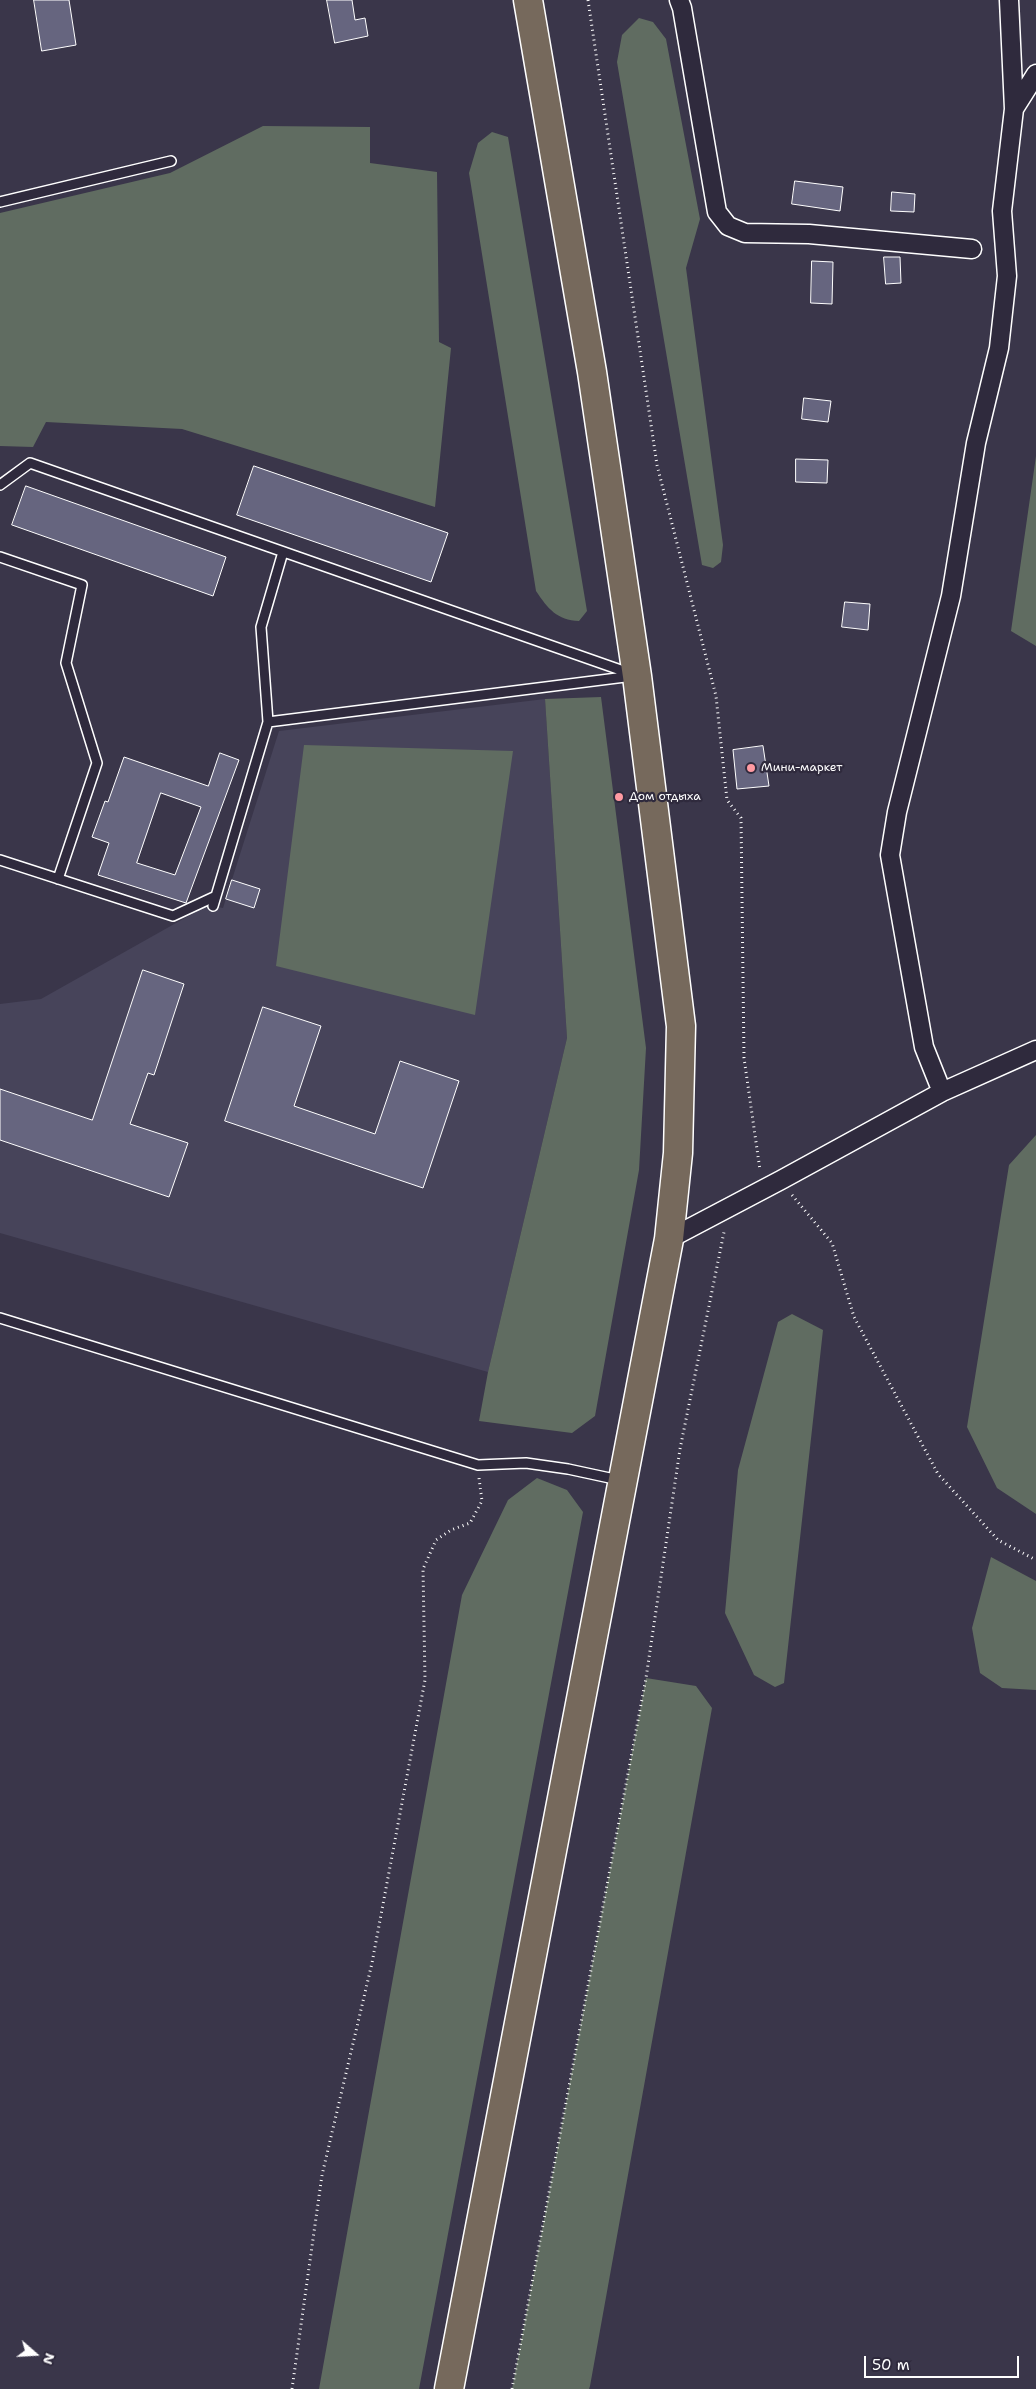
<!DOCTYPE html>
<html>
<head>
<meta charset="utf-8">
<style>
  body { margin:0 }
  #map { position:relative; width:1036px; height:2389px; overflow:hidden; background:#3a364a; font-family:"Shantell Sans",sans-serif }
  canvas { display:block }
  .north { position:absolute; left:10px; top:2329px; width:50px; height:50px; -webkit-text-stroke:4px #2f2a3d; paint-order:stroke; rotate:109deg; font-size:14px; font-weight:700; line-height:20px; text-align:center; color:#fff }
  .north::after { content:''; display:block; margin:auto; width:18px; height:22px; background:#fff; clip-path:polygon(50% 0,100% 100%,50% 72%,0 100%) }
  .scale { position:absolute; left:864px; top:2356px; width:155px; height:22px; box-sizing:border-box; border:2px solid #fff; border-top:0; padding-left:6px; font-size:15px; line-height:18px; white-space:nowrap; color:#fff; -webkit-text-stroke:4px #2f2a3d; paint-order:stroke }
</style>
</head>
<body>
<div id="map">
<canvas width="1036" height="2389"></canvas>
<div class="north">N</div>
<div class="scale">50 m</div>
</div>
<script>
const ctx = document.querySelector('canvas').getContext('2d');
ctx.lineJoin = 'round';
function fill(path, color) { ctx.fillStyle = color; ctx.fill(path, 'evenodd'); }
function trace(path, color, width, dash) { ctx.strokeStyle = color; ctx.lineWidth = width; ctx.lineCap = dash ? 'butt' : 'round'; ctx.setLineDash(dash || []); ctx.stroke(path); }
function label(font, color, halo, rows, align = 'center') {
  ctx.font = font + ' "Shantell Sans",sans-serif'; ctx.lineWidth = 4.5; ctx.setLineDash([]); ctx.textBaseline = 'middle'; ctx.strokeStyle = halo; ctx.fillStyle = color; for (const [text, x, y, turn = 0] of rows) {
    ctx.save(); ctx.translate(x, y); ctx.rotate((+turn || 0) * Math.PI / 180); ctx.textAlign = isNaN(turn) ? turn : align; if (halo) ctx.strokeText(text, 0, 0); ctx.fillText(text, 0, 0); ctx.restore();
  }
}
const built = new Path2D(`
  M 545,699 L 567,1038 L 488,1372 L 0,1233 L 0,1004 L 41,999 L 208,905 L 223,908 L 279,731 Z`);
const green = new Path2D(`
  M 639,18 L 653,22 L 666,39 L 700,219 L 686,268 L 723,545 L 721,562 L 713,568 L 702,565 L 617,62 L 622,35 Z
  M 263,126 L 370,127 L 370,163 L 437,172 L 439,342 L 451,348 L 435,507 L 182,429 L 46,422 L 33,447 L 0,446 L 0,213 L 170,173 Z
  M 492,132 L 508,137 L 587,611 L 579,621 C 557,620 548,609 536,591 L 469,173 L 478,143 Z
  M 1036,456 L 1036,646 L 1011,631 Z
  M 601,697 L 646,1048 L 639,1170 L 595,1416 L 572,1433 L 479,1421 L 488,1372 L 567,1038 L 545,699 Z
  M 304,745 L 513,751 L 475,1015 L 276,966 Z
  M 1036,1135 L 1036,1514 L 997,1488 L 967,1427 L 1009,1165 Z
  M 792,1314 L 823,1330 L 784,1683 L 775,1687 L 754,1675 L 725,1613 L 738,1470 L 778,1322 Z
  M 537,1478 L 567,1490 L 583,1512 L 419,2389 L 319,2389 L 462,1595 L 508,1500 Z
  M 991,1557 L 1036,1581 L 1036,1690 L 1002,1688 L 980,1673 L 972,1628 Z
  M 646,1678 L 696,1686 L 712,1708 L 590,2386 L 589,2389 L 512,2389 Z`);
const building = new Path2D(`
  M 34,0 L 69,0 L 76,45 L 42,51 Z
  M 327,0 L 352,0 L 355,20 L 365,18 L 368,36 L 335,43 Z
  M 795,181 L 843,187 L 840,211 L 792,204 Z
  M 892,192 L 915,194 L 914,212 L 891,211 Z
  M 884,257 L 900,257 L 901,283 L 886,284 Z
  M 812,261 L 833,262 L 832,304 L 811,303 Z
  M 804,398 L 831,401 L 828,422 L 802,419 Z
  M 796,459 L 828,460 L 827,483 L 796,482 Z
  M 254,466 L 448,533 L 431,582 L 237,515 Z
  M 26,486 L 226,557 L 213,596 L 12,525 Z
  M 845,602 L 870,604 L 868,630 L 842,627 Z
  M 763,746 L 769,786 L 737,789 L 733,750 Z
  M 220,753 L 239,760 L 186,903 L 98,875 L 109,843 L 92,837 L 105,801 L 108,802 L 124,757 L 208,786 ZM 161,793 L 201,807 L 175,875 L 137,863 Z
  M 232,880 L 260,889 L 254,908 L 226,899 Z
  M 143,970 L 184,984 L 154,1075 L 148,1073 L 130,1124 L 188,1143 L 169,1197 L 0,1140 L 0,1089 L 92,1120 Z
  M 263,1007 L 321,1026 L 294,1106 L 375,1134 L 400,1061 L 459,1081 L 423,1188 L 225,1121 Z`);
const path = new Path2D(`
  M 588,0 L 657,465 L 716,696 L 727,800 L 741,818 L 744,1058 L 760,1170
  M 792,1195 L 832,1243 L 854,1317 L 938,1474 L 998,1540 L 1036,1560
  M 292,2389 L 322,2175 L 372,1963 L 425,1680 L 423,1569 L 436,1540 L 451,1530 L 470,1523 L 482,1501 L 479,1478
  M 512,2389 L 646,1678 L 680,1449 L 724,1232`);
const service = new Path2D(`
  M 0,202 L 171,161
  M 0,485 L 30,463 L 632,674
  M 283,552 L 261,627 L 268,722 L 633,676
  M 0,557 L 82,585 L 66,663 L 97,763 L 58,879
  M 0,860 L 173,916 L 216,896
  M 213,906 L 268,722
  M 0,1318 L 478,1465 L 526,1463 L 568,1469 L 619,1480`);
const minor = new Path2D(`
  M 679,0 L 682,8 L 717,212 L 728,226 L 745,233 L 809,234 L 972,249
  M 1014,109 L 1036,74
  M 942,1092 L 924,1047 L 890,855 L 897,812 L 951,596 L 976,443 L 999,348 L 1007,276 L 1002,211 L 1014,109 L 1009,0
  M 669,1239 L 781,1180 L 942,1092 L 1036,1050`);
const primary = new Path2D(`
  M 449,2389 L 669,1239 L 678,1153 L 681,1026 L 637,676 L 592,372 L 528,0`);
const markers = [
  [751,768,5,"#ff9aa2"],
  [619,797,5,"#ff9aa2"]
];
const poiNames = [
  ["Мини-маркет",761,768],
  ["Дом отдыха",629,797]
];
fill(built, '#47445a');
fill(green, '#606c61');
fill(building, '#66657f');
trace(building, '#fff', 1);
trace(service, '#fff', 12);
trace(minor, '#fff', 21);
trace(primary, '#fff', 31);
trace(path, '#fff', 3, [1, 4]);
trace(service, '#2f2a3d', 9);
trace(minor, '#2f2a3d', 18);
trace(primary, '#76695c', 28);
for (const [x, y, r, color] of markers) { const dot = new Path2D(); dot.arc(x, y, r, 0, 2 * Math.PI); ctx.fillStyle = color; ctx.fill(dot); trace(dot, '#2f2a3d', 2); }
label('12px', '#fff', '#2f2a3d', poiNames, 'left');
</script>
</body>
</html>
